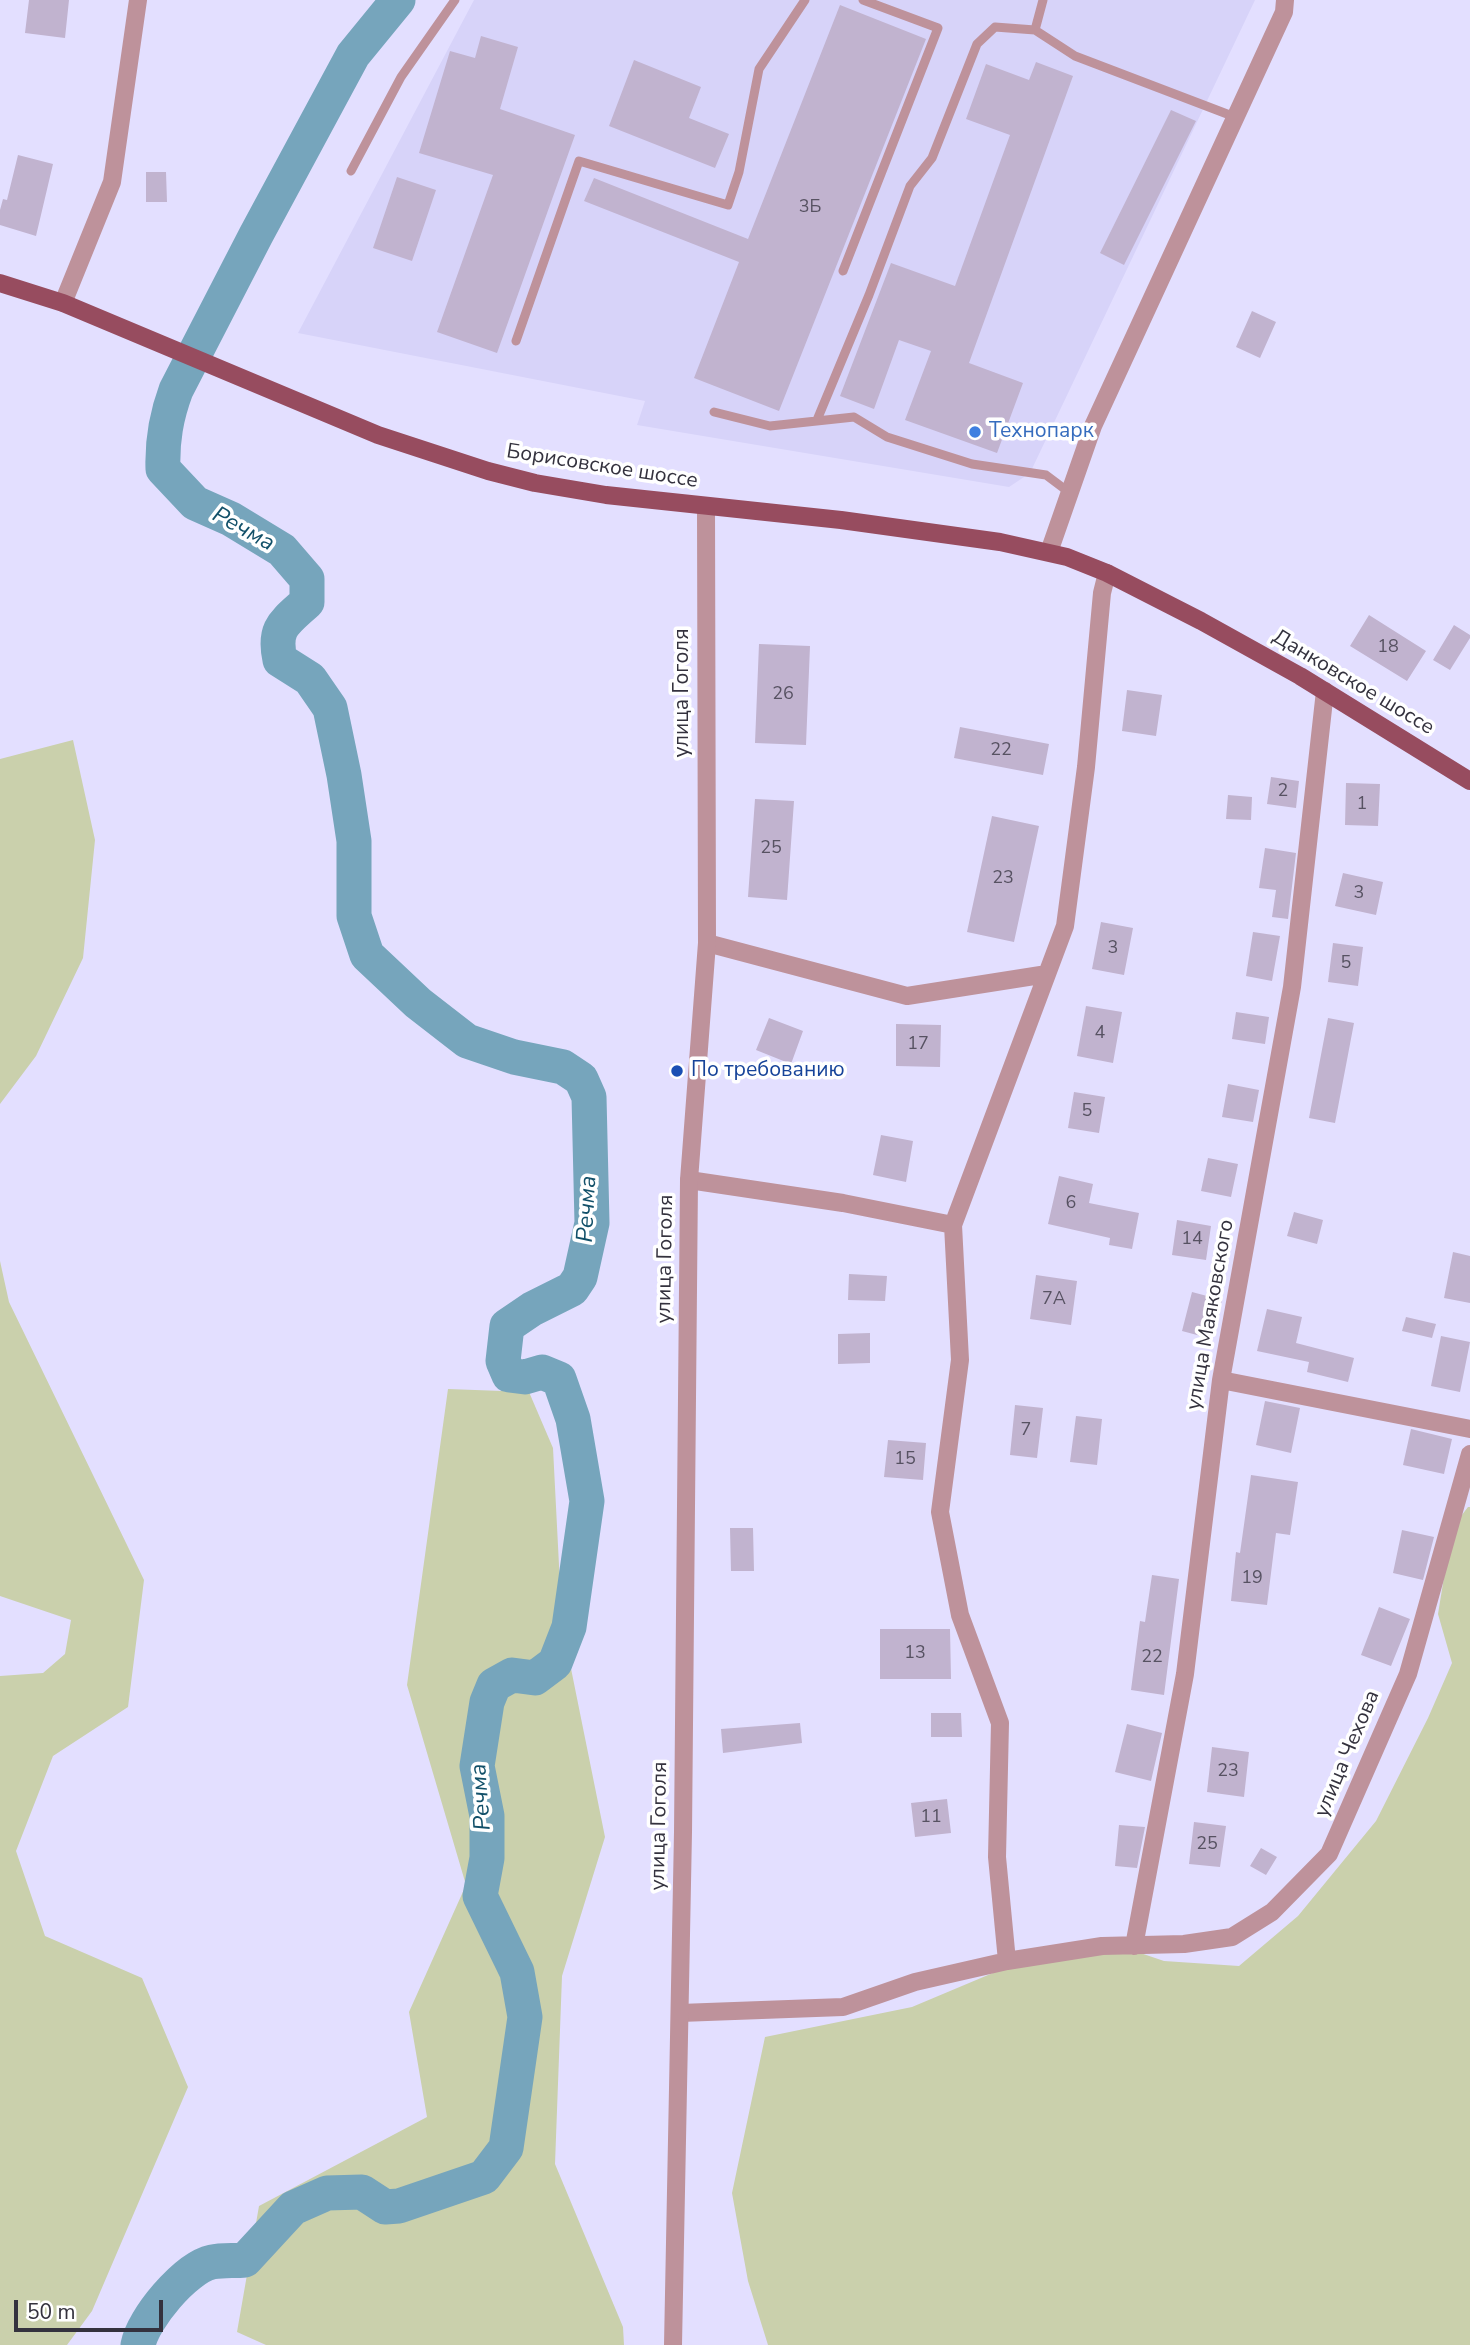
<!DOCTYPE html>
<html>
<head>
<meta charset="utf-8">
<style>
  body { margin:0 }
  #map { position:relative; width:1470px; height:2345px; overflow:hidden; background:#e3dfff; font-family:"Nunito Sans",sans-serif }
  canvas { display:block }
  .scale { position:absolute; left:14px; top:2300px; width:149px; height:32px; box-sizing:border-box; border:4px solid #34323e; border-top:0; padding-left:9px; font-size:21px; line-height:24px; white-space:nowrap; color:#34323e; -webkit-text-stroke:5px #fff; paint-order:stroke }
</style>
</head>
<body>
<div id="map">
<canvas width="1470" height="2345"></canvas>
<div class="scale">50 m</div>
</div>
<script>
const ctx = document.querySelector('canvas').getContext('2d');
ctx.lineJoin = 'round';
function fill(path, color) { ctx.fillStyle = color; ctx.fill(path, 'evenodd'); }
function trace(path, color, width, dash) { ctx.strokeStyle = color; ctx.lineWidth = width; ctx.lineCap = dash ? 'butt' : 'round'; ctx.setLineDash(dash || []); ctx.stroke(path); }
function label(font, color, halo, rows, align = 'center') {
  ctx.font = font + ' "Nunito Sans",sans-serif'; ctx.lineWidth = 7; ctx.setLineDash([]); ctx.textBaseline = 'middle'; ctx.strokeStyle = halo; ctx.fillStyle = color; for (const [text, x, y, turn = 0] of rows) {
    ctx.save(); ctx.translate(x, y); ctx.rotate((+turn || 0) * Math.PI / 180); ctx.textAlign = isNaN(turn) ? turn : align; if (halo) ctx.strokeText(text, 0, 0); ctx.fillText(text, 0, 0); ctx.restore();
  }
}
const built = new Path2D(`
  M 474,0 L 1255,0 L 1030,473 L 1009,487 L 637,425 L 645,401 L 298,333 Z`);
const green = new Path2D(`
  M 73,740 L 95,840 L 83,958 L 36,1056 L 0,1104 L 0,759 Z
  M 0,1261 L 9,1302 L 144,1580 L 128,1707 L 53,1756 L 16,1851 L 45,1936 L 142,1978 L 188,2087 L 92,2311 L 67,2345 L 0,2345 L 0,1676 L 43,1673 L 65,1654 L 71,1620 L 0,1596 Z
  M 448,1389 L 529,1392 L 553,1448 L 562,1624 L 605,1837 L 562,1976 L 555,2164 L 623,2327 L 624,2345 L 266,2345 L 237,2332 L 259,2206 L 427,2117 L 409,2012 L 466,1885 L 407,1685 Z
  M 1468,1507 L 1470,1507 L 1470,2345 L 768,2345 L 748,2281 L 732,2193 L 765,2037 L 912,2007 L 1019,1962 L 1099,1939 L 1164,1961 L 1239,1966 L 1298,1916 L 1376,1821 L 1428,1718 L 1452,1663 L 1438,1614 L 1452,1528 Z`);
const river = new Path2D(`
  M 138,2345 C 143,2319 185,2268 212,2262 C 222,2260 234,2261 245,2260 L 293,2208 L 327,2193 L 362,2192 L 385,2207 L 399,2206 L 484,2177 L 506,2148 L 525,2017 L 517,1972 L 480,1896 L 487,1858 L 487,1816 L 477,1766 L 487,1702 L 494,1685 L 512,1675 L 535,1678 L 555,1663 L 569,1627 L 587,1501 L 573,1419 L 559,1379 L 542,1372 L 525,1377 L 509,1375 L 503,1361 L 507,1326 L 532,1309 L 572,1289 L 580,1277 L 592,1223 L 589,1097 L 581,1079 L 563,1067 L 514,1057 L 467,1041 L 418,1003 L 367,955 L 354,916 L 354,841 L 344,775 L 330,708 L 310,679 L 280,660 C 273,628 284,623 307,602 L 307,579 L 282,550 L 231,519 L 195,503 L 163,469 C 162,440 166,417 176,390 L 256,235 L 353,55 L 398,0`);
const building = new Path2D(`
  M 29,0 L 69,0 L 65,38 L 25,33 Z
  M 840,5 L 926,39 L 779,411 L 694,378 L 739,262 L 584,201 L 594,178 L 748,239 Z
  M 481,36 L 518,47 L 500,109 L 575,135 L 497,353 L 437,332 L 493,175 L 419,153 L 450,51 L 475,58 Z
  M 634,60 L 701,87 L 689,118 L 729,134 L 715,168 L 609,126 Z
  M 1036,62 L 1073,76 L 969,363 L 1023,383 L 997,453 L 905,420 L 931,351 L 899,340 L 874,409 L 840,396 L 891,263 L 955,286 L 1010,135 L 966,119 L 986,64 L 1029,80 Z
  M 1171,110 L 1196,121 L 1124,265 L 1100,253 Z
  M 18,155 L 53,164 L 36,236 L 0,225 L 0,210 L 3,199 L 7,200 Z
  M 146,172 L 166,172 L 167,202 L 146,202 Z
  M 397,177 L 436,190 L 412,261 L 373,248 Z
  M 1252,311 L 1276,322 L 1260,358 L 1236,347 Z
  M 1369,615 L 1426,651 L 1407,681 L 1350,646 Z
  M 1454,625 L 1470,635 L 1470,638 L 1450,670 L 1433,660 Z
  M 759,644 L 810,646 L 806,745 L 755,743 Z
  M 1127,690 L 1162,695 L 1156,736 L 1122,731 Z
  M 960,727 L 1049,744 L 1043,775 L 954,758 Z
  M 1271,777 L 1299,781 L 1296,808 L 1267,804 Z
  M 1346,783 L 1380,784 L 1378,826 L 1345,825 Z
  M 1228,795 L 1252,797 L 1251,820 L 1226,819 Z
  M 755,799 L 794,801 L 787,900 L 748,897 Z
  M 992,816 L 1039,826 L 1014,942 L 967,932 Z
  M 1265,848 L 1296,853 L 1288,919 L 1272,917 L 1276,890 L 1259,888 Z
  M 1343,873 L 1383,882 L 1376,915 L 1335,906 Z
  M 1101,922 L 1133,928 L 1124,975 L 1092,969 Z
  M 1253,932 L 1280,936 L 1272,981 L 1246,976 Z
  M 1333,943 L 1363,947 L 1358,986 L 1328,982 Z
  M 1086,1006 L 1122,1012 L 1113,1063 L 1077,1056 Z
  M 1236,1012 L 1269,1017 L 1265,1044 L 1232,1039 Z
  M 769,1018 L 803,1031 L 791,1064 L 756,1050 Z
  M 1328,1018 L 1354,1023 L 1335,1123 L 1309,1118 Z
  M 896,1024 L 941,1025 L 940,1067 L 896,1066 Z
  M 1228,1084 L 1259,1090 L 1253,1122 L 1222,1117 Z
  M 1074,1092 L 1105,1097 L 1099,1133 L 1068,1128 Z
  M 881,1135 L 913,1141 L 906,1182 L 873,1175 Z
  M 1208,1158 L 1238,1164 L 1231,1197 L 1201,1191 Z
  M 1059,1176 L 1093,1184 L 1089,1203 L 1139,1213 L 1132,1249 L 1109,1245 L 1110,1238 L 1048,1224 Z
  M 1294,1212 L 1323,1220 L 1317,1244 L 1287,1236 Z
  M 1177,1220 L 1211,1226 L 1206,1260 L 1172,1255 Z
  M 1453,1252 L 1470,1256 L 1470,1303 L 1444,1298 Z
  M 849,1274 L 887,1276 L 885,1301 L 848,1300 Z
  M 1036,1275 L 1077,1281 L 1071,1325 L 1030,1319 Z
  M 1192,1292 L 1222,1300 L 1212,1339 L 1182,1331 Z
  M 1267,1309 L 1302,1317 L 1296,1343 L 1354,1358 L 1348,1382 L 1307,1372 L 1309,1362 L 1257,1351 Z
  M 1406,1317 L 1436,1324 L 1432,1338 L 1402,1331 Z
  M 870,1333 L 870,1363 L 838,1364 L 838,1334 Z
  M 1441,1336 L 1470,1342 L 1460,1392 L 1431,1386 Z
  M 1265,1401 L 1300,1408 L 1291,1453 L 1256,1445 Z
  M 1015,1405 L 1043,1408 L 1037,1458 L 1010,1455 Z
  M 1076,1416 L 1102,1419 L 1097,1465 L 1070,1462 Z
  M 1411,1429 L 1452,1439 L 1444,1474 L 1403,1465 Z
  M 888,1440 L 926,1443 L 923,1480 L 884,1477 Z
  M 1251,1475 L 1298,1482 L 1290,1535 L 1276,1533 L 1267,1605 L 1231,1601 L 1236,1552 L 1240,1553 Z
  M 730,1528 L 753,1528 L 754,1571 L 731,1571 Z
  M 1402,1530 L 1434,1537 L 1423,1580 L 1393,1573 Z
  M 1152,1575 L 1179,1579 L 1164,1695 L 1131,1690 L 1140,1621 L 1145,1622 Z
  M 1379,1607 L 1410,1619 L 1391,1666 L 1361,1655 Z
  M 880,1629 L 950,1629 L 951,1679 L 880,1679 Z
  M 931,1713 L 961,1713 L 962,1737 L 931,1737 Z
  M 800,1723 L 802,1743 L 723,1753 L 721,1729 Z
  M 1127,1724 L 1162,1733 L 1151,1781 L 1115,1772 Z
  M 1212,1747 L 1249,1752 L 1244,1797 L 1207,1792 Z
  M 947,1799 L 951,1833 L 915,1837 L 911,1803 Z
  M 1194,1822 L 1226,1826 L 1220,1867 L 1189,1864 Z
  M 1119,1825 L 1145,1827 L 1137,1868 L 1115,1866 Z
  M 1261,1848 L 1277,1857 L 1266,1875 L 1250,1866 Z`);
const service = new Path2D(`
  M 1043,0 L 1035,30 L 1075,56 L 1235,117
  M 351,171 L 401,77 L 455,0
  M 843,271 L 938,28 L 863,0
  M 516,341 L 579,161 L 728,205 L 739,172 L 759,69 L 805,0
  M 714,412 L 770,426 L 854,417 L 887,437 L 972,464 L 1046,475 L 1070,493
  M 817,420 L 869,295 L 910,186 L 932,158 L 977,44 L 995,27 L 1035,30`);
const minor = new Path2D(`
  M 63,303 L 112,182 L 138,0
  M 1049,552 L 1093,426 L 1284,12 L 1285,0
  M 707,943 L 907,996 L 1047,974
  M 689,1180 L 843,1203 L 953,1225
  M 1221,1380 L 1470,1429
  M 1134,1946 L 1185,1674 L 1221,1380 L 1292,987 L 1325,691
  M 1007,1961 L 997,1857 L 1000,1723 L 960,1615 L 940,1512 L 960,1360 L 953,1225 L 1065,926 L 1086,767 L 1102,593 L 1107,573
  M 680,2013 L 843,2007 L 915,1982 L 1007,1961 L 1102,1946 L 1184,1944 L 1232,1937 L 1272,1912 L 1329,1854 L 1408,1674 L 1470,1454`);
const tertiary = new Path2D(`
  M 673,2345 L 683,1832 L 689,1180 L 707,943 L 706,506`);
const primary = new Path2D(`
  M 0,283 L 63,303 L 378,435 L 488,471 L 535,483 L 606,495 L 841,520 L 1000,542 L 1067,557 L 1107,573 L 1201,621 L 1300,676 L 1470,781`);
const markers = [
  [975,432,7,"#3f7fe0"],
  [677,1071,7,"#1a4fb4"]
];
const numberNames = [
  ["3Б",810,208],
  ["18",1388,648],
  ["26",783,695],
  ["22",1001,751],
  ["2",1283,792],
  ["1",1362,805],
  ["25",771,849],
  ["23",1003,879],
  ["3",1359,894],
  ["3",1113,949],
  ["5",1346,964],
  ["4",1100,1034],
  ["17",918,1045],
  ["5",1087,1112],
  ["6",1071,1204],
  ["14",1192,1240],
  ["7А",1054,1300],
  ["7",1026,1431],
  ["15",905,1460],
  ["19",1252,1579],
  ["13",915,1654],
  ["22",1152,1658],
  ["23",1228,1772],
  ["11",931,1818],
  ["25",1207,1845]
];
const shopNames = [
  ["Технопарк",989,432]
];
const streetNames = [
  ["Борисовское шоссе",602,467,9],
  ["Данковское шоссе",1353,683,31],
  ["улица Гоголя",683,693,-90],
  ["улица Гоголя",666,1259,-89],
  ["улица Маяковского",1211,1315,-80],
  ["улица Чехова",1348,1754,-67],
  ["улица Гоголя",660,1826,-89]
];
const transitNames = [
  ["По требованию",691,1071]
];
const waterNames = [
  ["Речма",243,530,29],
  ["Речма",588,1209,-87],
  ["Речма",482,1797,-94]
];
fill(built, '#d7d3f9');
fill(green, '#cad0ac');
trace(river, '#76a5bc', 35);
fill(building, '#c1b3cf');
trace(service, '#be929b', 9);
trace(minor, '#be929b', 18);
trace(tertiary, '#be929b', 18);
trace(primary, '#974c5f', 18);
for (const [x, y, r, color] of markers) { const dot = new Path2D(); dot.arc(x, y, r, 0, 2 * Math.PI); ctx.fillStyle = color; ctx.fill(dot); trace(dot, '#fff', 2.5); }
label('18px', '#575262', null, numberNames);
label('21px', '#366cbe', '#fff', shopNames, 'left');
label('21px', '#34323e', '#fff', streetNames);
label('21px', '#164399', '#fff', transitNames, 'left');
label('italic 23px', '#125069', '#fff', waterNames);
</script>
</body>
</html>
